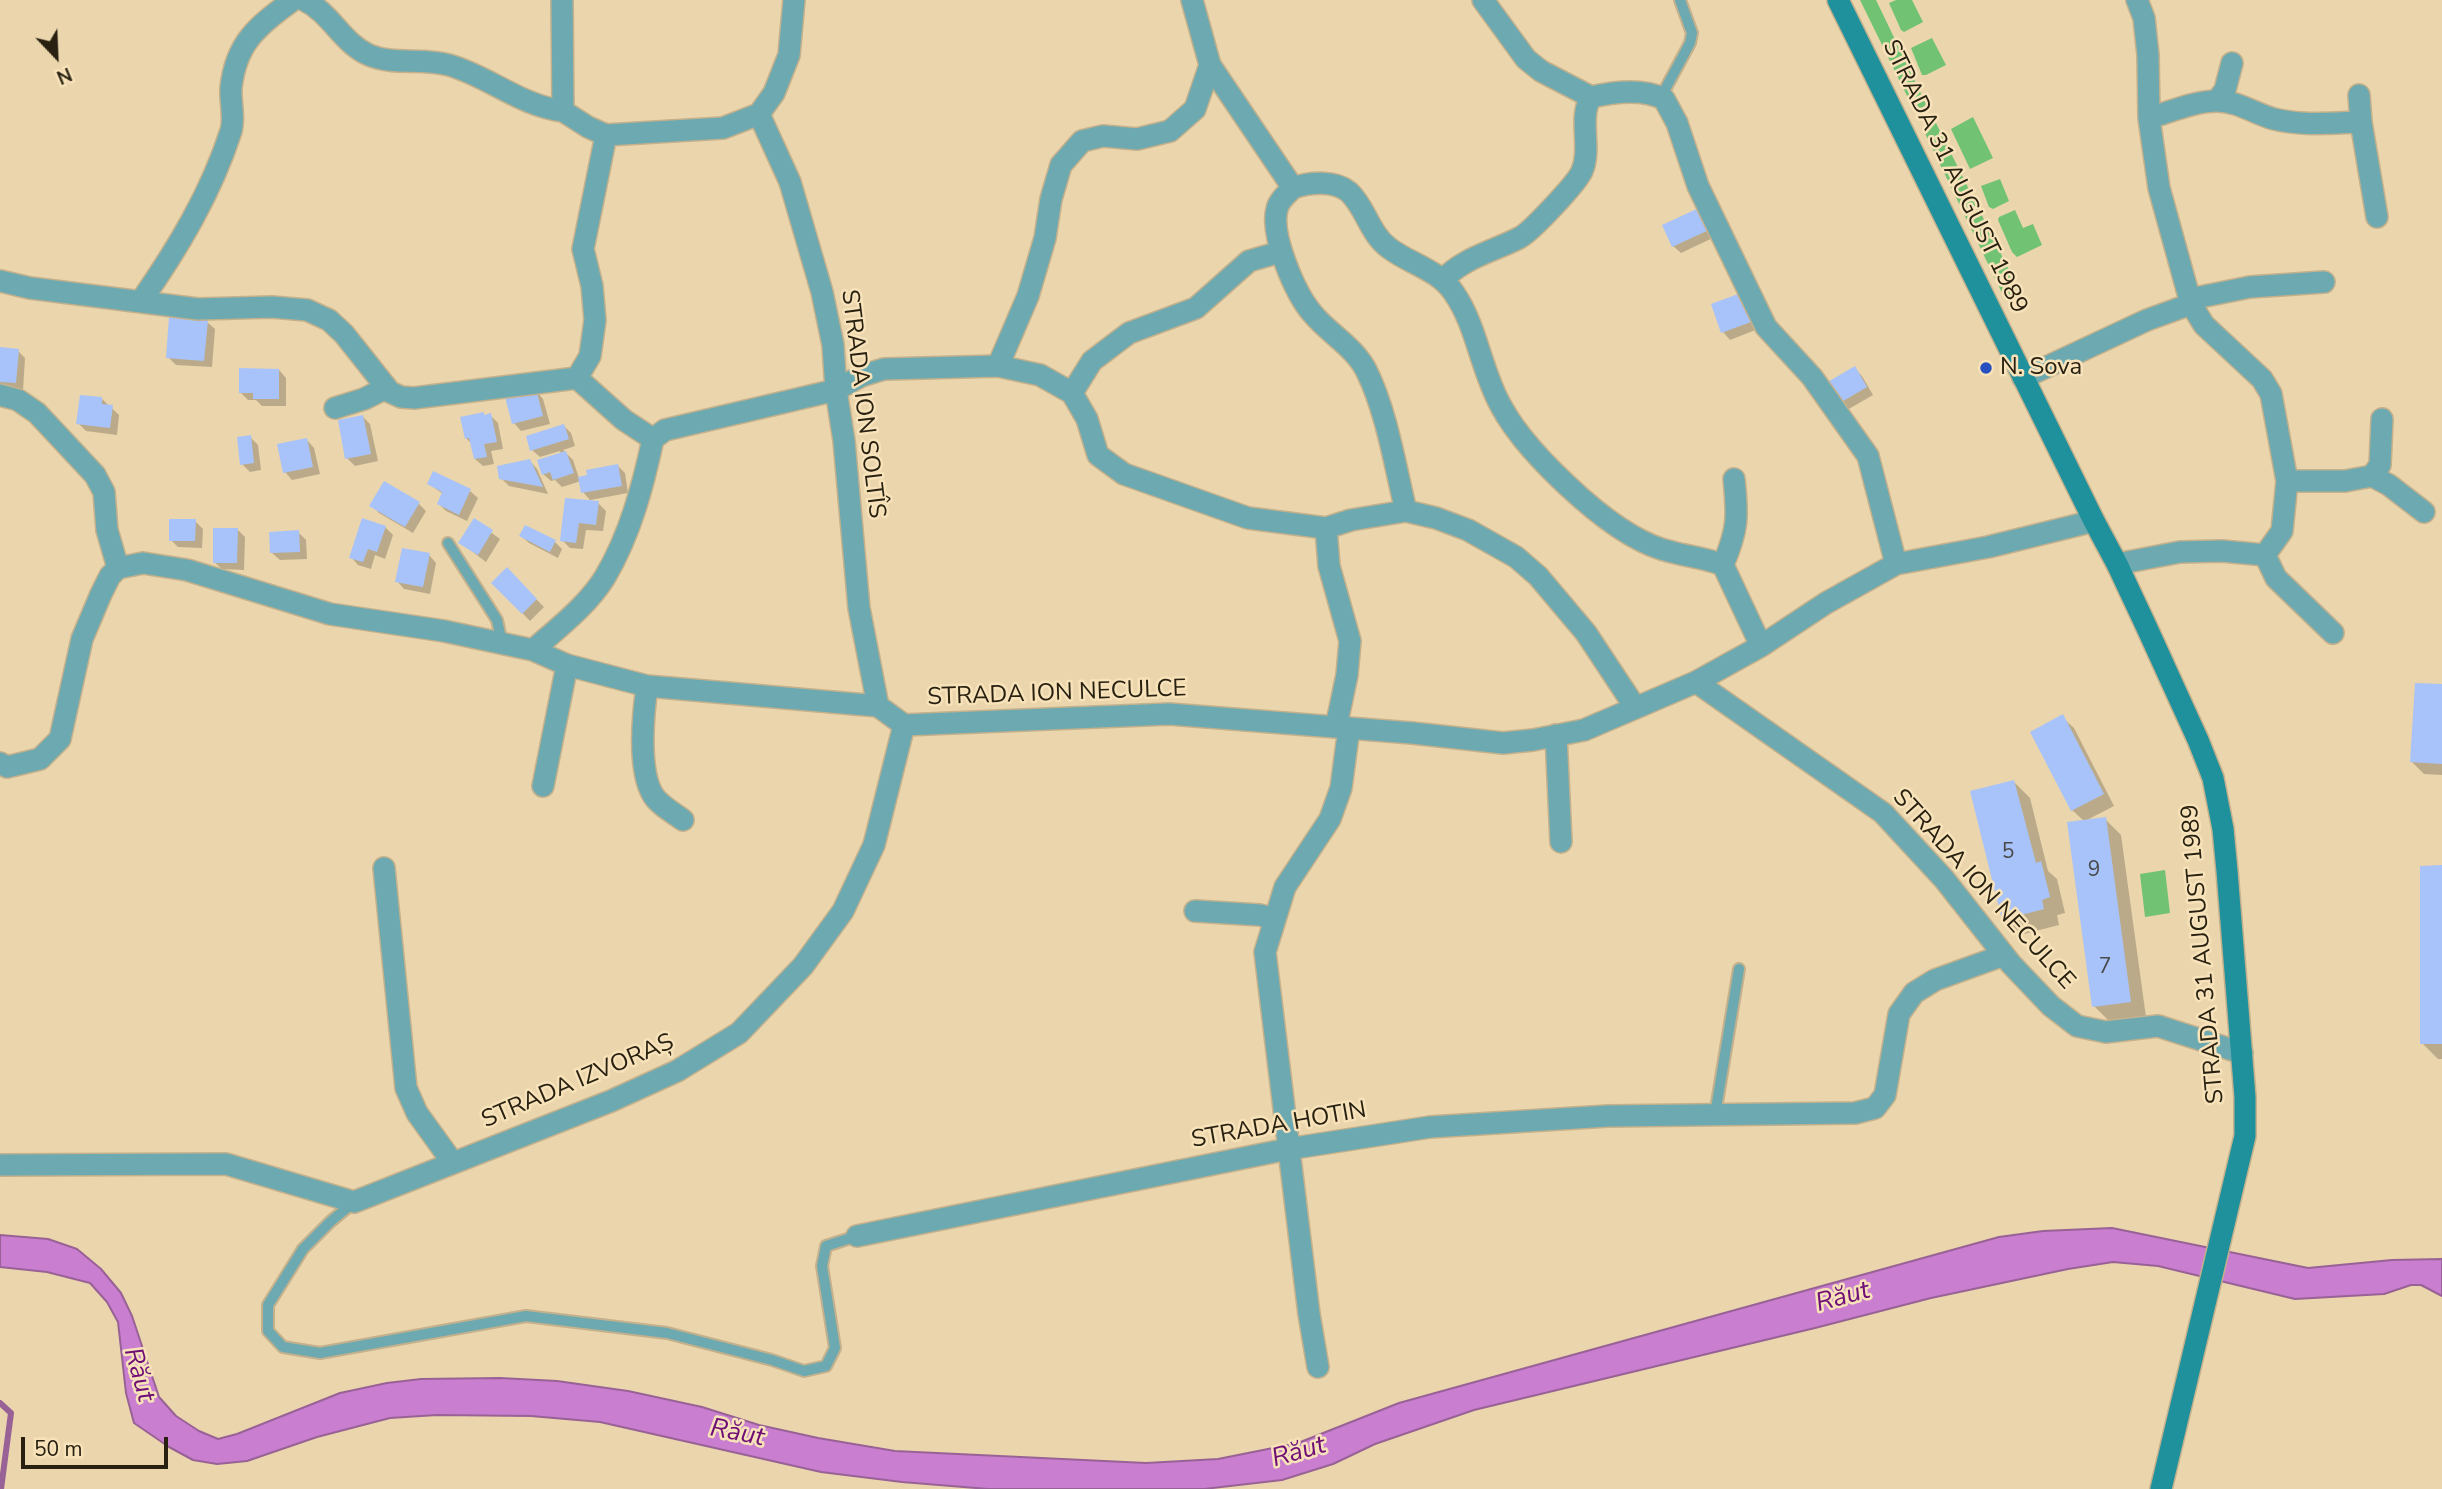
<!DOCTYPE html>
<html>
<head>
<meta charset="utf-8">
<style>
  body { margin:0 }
  #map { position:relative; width:2442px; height:1489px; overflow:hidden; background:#ead5ac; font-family:"Nunito Sans",sans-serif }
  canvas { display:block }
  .north { position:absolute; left:21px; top:21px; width:70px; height:70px; -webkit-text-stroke:5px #f7e2b9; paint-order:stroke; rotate:157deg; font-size:19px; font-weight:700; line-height:28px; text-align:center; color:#282111 }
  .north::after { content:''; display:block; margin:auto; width:24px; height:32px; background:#282111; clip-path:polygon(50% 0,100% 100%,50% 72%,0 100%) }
  .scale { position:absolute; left:21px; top:1437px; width:147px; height:32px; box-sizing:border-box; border:4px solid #282111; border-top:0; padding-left:9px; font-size:21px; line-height:24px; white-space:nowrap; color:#282111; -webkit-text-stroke:5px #f7e2b9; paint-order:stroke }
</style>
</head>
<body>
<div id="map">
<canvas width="2442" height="1489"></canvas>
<div class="north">N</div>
<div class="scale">50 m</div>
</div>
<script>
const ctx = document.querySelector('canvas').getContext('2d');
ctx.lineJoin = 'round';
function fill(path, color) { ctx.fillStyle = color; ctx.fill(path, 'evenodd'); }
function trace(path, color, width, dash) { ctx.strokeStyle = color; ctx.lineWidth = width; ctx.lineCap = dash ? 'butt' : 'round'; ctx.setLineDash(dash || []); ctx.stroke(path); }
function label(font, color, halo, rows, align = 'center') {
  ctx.font = font + ' "Nunito Sans",sans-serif'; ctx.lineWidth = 5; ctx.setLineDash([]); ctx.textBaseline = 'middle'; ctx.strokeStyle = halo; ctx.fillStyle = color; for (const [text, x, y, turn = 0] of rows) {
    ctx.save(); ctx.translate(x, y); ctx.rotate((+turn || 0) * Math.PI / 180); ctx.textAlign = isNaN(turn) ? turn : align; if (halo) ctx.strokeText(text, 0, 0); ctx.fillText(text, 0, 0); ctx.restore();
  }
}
const green = new Path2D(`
  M 1860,0 L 1876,0 L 1927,106 L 1915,112 Z
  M 1896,0 L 1912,0 L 1923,22 L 1904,32 L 1901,30 L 1889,3 Z
  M 1932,38 L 1946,65 L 1926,75 L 1922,75 L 1911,48 Z
  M 1973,117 L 1993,158 L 1970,169 L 1951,129 Z
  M 1936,123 L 2017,286 C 2016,294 2014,298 2005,299 L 2003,295 L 1923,129 Z
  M 2000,179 L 2009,201 L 1993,209 L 1989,207 L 1981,186 Z
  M 2015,210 L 2023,228 L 2033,224 L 2042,245 L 2017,257 L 2012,252 L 1998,220 L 1999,217 Z
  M 2165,870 L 2170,913 L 2145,917 L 2140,874 Z`);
const water = new Path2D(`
  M 2112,1228 L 2308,1268 L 2392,1260 L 2442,1259 L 2442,1296 L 2421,1285 L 2411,1285 L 2384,1294 L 2295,1299 L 2158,1266 L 2113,1262 L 2068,1269 L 1931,1298 L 1815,1328 L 1474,1410 L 1375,1444 L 1333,1464 L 1282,1480 L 1204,1489 L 988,1489 L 902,1482 L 821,1472 L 600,1422 L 531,1416 L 437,1415 L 390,1418 L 317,1437 L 247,1461 L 217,1464 L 193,1460 L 169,1447 L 134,1423 L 126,1393 L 118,1322 L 107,1302 L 90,1283 L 47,1272 L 0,1267 L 0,1235 L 48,1239 L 77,1249 L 101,1269 L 121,1293 L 132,1316 L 159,1397 L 176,1416 L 199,1431 L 218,1439 L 237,1434 L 340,1393 L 387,1383 L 421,1379 L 500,1378 L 557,1381 L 628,1391 L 702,1407 L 759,1425 L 818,1438 L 895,1451 L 1146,1463 L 1218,1459 L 1298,1443 L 1399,1403 L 1999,1237 L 2043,1231 Z`);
const shadow = new Path2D(`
  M 1708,217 L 1717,236 L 1681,253 L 1673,246 Z
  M 1740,295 L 1758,329 L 1730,340 L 1723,332 Z
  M 207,322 L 215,329 L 212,367 L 176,365 L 168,357 Z
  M 18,351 L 25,358 L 23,390 L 0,388 L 0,360 Z
  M 1854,368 L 1862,376 L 1873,395 L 1847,410 L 1840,403 Z
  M 279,370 L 286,378 L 286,406 L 262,406 L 256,400 L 248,400 L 240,392 Z
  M 536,391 L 543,399 L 550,424 L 521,431 L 514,423 Z
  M 102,399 L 119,415 L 117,435 L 86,431 L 78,423 Z
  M 483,414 L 485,416 L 490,415 L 498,423 L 503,449 L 491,451 L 494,464 L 483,466 L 475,459 L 473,445 L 466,438 Z
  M 363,417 L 370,424 L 378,461 L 355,466 L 347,458 Z
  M 564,426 L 571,433 L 575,446 L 563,450 L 573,460 L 579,478 L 618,466 L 625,473 L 628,493 L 590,500 L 583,492 L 581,481 L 562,487 L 555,480 L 551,481 L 543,474 L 561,454 L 560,451 L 540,457 L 532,450 Z
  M 250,437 L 258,445 L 261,470 L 250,472 L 242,464 Z
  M 307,440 L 314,448 L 320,474 L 292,480 L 285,472 Z
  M 530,461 L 537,469 L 548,494 L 509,486 L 501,478 Z
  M 434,473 L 470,491 L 478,498 L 467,521 L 446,511 L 439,504 L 443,494 L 429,484 Z
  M 598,503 L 606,511 L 603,531 L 586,530 L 583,549 L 570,548 L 562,540 Z
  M 419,504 L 426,511 L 413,533 L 379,513 L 371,505 Z
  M 474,520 L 500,539 L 486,562 L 461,543 Z
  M 195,521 L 203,529 L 202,548 L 178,547 L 171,540 Z
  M 385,527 L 393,535 L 385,559 L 375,555 L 371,569 L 358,565 L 351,557 Z
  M 237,529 L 245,537 L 244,570 L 222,569 L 214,562 Z
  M 298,532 L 306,540 L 307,559 L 280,560 L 272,553 Z
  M 521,536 L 555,542 L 562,549 L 558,558 L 529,543 Z
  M 429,555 L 436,563 L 430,594 L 404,589 L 397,581 Z
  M 507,570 L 544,607 L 530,621 L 493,583 Z
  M 2442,686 L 2442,775 L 2424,774 L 2412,762 Z
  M 2062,717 L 2074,728 L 2114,806 L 2085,821 L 2105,819 L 2121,835 L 2146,1017 L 2110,1022 L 2094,1006 L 2084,821 L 2072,810 Z
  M 2014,782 L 2030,798 L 2048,871 L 2057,879 L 2065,913 L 2057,915 L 2059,925 L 2020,935 L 2004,919 Z
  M 2442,867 L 2442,1059 L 2438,1059 L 2422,1043 Z`);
const stream = new Path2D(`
  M 0,1403 L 11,1413 L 1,1489`);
const building = new Path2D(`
  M 1701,207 L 1711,229 L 1672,247 L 1662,225 Z
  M 1741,293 L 1751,322 L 1721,333 L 1711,304 Z
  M 169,317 L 208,320 L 204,361 L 166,358 Z
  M 0,347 L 19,349 L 16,383 L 0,382 Z
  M 1855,366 L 1867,387 L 1838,404 L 1826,383 Z
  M 239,368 L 279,369 L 279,399 L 253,399 L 253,393 L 239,393 Z
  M 536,389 L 543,416 L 512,424 L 505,397 Z
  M 80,395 L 102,397 L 102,404 L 113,405 L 110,428 L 76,424 Z
  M 484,412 L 484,415 L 491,413 L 497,442 L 484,444 L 487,457 L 474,459 L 469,438 L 465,439 L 460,417 Z
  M 363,415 L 371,454 L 345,459 L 338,420 Z
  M 564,424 L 569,439 L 530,451 L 526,436 Z
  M 251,435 L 254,463 L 240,465 L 237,437 Z
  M 307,438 L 313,467 L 283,473 L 277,444 Z
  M 566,451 L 574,473 L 553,480 L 550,472 L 542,475 L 537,460 Z
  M 530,459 L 543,487 L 499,479 L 497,466 Z
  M 618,464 L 622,486 L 581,493 L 578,477 L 587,475 L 586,470 Z
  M 433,471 L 471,489 L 459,515 L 437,504 L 442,492 L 427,484 Z
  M 384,481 L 420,502 L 405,527 L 369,506 Z
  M 565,498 L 599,501 L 596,525 L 579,523 L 576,543 L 560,541 Z
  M 362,518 L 386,526 L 377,552 L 368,549 L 363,562 L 349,558 Z
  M 474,518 L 493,530 L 478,555 L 458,543 Z
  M 169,519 L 196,519 L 195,541 L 169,541 Z
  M 525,525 L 556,540 L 550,552 L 519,536 Z
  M 213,528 L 238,528 L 237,563 L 213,563 Z
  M 299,530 L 300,552 L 270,553 L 269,532 Z
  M 402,548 L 430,553 L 423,587 L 395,582 Z
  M 507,567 L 537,599 L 522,614 L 491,583 Z
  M 2415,683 L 2442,684 L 2442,764 L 2410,762 Z
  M 2063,714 L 2104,794 L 2071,811 L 2030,732 Z
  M 2014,780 L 2036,863 L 2041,861 L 2050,897 L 2042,900 L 2044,909 L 2002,920 L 1970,791 Z
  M 2106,817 L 2131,1002 L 2092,1007 L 2067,822 Z
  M 2442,865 L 2442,1044 L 2420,1044 L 2420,866 Z`);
const lane = new Path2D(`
  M 1661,97 L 1690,43 L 1692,33 L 1680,0
  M 448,543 L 497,620 L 502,643
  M 1715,1115 L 1739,969
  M 354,1202 L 330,1222 L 303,1249 L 268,1305 L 268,1331 L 283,1347 L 320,1353 L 526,1316 L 667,1333 L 772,1360 L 804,1371 L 826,1366 L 835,1348 L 822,1266 L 826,1246 L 857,1236`);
const street = new Path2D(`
  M 304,0 C 331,13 342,43 369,55 C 395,66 422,57 449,65 C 488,76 521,106 563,111
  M 562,0 L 563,111 L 588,127 L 606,135 L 723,128 L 759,114
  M 794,0 L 789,55 L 774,93 L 759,114 L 790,182 L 822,292 L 833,345 L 836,390 L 844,441 L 859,608 L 878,706
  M 1192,0 L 1210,65 L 1293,188 C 1287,194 1279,200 1277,209 C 1270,235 1295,293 1312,313 C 1329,334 1355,347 1367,372 C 1387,413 1395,466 1406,511
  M 1483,0 L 1526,59 L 1541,71 L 1591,97
  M 2137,0 L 2144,18 L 2148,55 L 2149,118 L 2159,188 L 2191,304 L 2204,325 L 2262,379 L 2271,394 L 2287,481 L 2282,531 L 2265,555
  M 2359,95 L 2361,122 L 2377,217
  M 2217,101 L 2225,90 L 2232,63
  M 2149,118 C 2170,112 2195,101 2217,101 C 2238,101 2255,114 2274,119 C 2302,126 2332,123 2361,122
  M 1293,188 C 1309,182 1335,180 1349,192 C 1366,208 1369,233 1389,248 C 1410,264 1439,270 1454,293 C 1477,326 1481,371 1501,406 C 1518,438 1554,474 1581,498 C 1606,520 1639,545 1672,552 C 1690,557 1706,558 1723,565
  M 1444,279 C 1463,258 1494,251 1519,238 C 1530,233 1577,183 1582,171 C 1592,148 1578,118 1591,97 C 1613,92 1643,88 1664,99 L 1677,123 L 1698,186 L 1766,327 L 1812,377 L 1868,456 L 1896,564
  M 0,281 L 30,288 L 198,309 L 272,307 L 307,310 L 329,320 L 344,334 L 390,392 L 401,397 L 414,398 L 577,378 L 624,420 L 653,439
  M 2190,299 L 2250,287 L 2324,282
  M 141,301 C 178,248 211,193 231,131 C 235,118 230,102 231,88 C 236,42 258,26 293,0
  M 998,366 L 1028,296 L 1045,238 L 1051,199 L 1061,165 L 1082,141 L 1103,136 L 1137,139 L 1170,131 L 1195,109 L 1210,65
  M 577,378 L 590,356 L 595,320 L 592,286 L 583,249 L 606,135
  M 2023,378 L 2147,320 L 2191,304
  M 1072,393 L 1092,361 L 1129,333 L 1196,308 L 1249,261 L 1280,252
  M 0,395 L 18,400 L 37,413 L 95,475 L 104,492 L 107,530 L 118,568
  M 335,408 L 364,399 L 386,388
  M 2372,476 L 2389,485 L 2424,512
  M 1734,479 C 1738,517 1738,529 1723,565 L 1761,646
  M 2287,481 L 2345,481 L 2372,476 L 2380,465 L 2382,419
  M 1326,528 L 1329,566 L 1350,641 L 1347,675 L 1336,727
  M 2265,555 L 2276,578 L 2333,633
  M 2117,564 L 2180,552 L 2222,551 L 2265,555
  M 533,650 C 558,628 588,605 605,577 C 630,535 643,486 653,439 L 665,430 L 836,390 L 861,376 L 884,369 L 998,366 L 1040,375 L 1072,393 L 1087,419 L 1098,455 L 1124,474 L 1248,518 L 1326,528 L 1351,520 L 1406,511 L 1436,518 L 1468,530 L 1516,557 L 1538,576 L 1586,633 L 1635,707
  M 1696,682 L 1883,813 L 1944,879 L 2011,964 L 2051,1006 L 2077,1026 L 2106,1032 L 2158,1026 L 2242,1053
  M 647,686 C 643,715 638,770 653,795 C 659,805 674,813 683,820
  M 1556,735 L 1561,842
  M 0,763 L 7,767 L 40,759 L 60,739 L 82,639 L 101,594 L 110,576 L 118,568 L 143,563 L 187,570 L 330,614 L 444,631 L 533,650 L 567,665 L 647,686 L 878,706 L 904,725 L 1169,714 L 1412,733 L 1503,743 L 1533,740 L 1584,730 L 1696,682 L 1761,646 L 1826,603 L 1896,564 L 1988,547 L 2094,521
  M 543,786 L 567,665
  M 384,868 L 406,1088 L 417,1113 L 453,1163
  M 1195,911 L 1260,915 L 1275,919
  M 0,1165 L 226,1164 L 354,1202 L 611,1101 L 677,1071 L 739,1033 L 803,966 L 843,911 L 874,845 L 904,725
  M 857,1236 L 1288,1149 L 1430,1127 L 1608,1116 L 1855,1113 L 1875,1108 L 1885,1095 L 1899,1014 L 1914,993 L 1935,980 L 2004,955
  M 1318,1367 L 1309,1314 L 1265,952 L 1285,887 L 1330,819 L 1341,788 L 1349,728`);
const secondary = new Path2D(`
  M 1838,0 L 2094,521 L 2117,564 L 2147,628 L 2198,740 L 2213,778 L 2223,829 L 2227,871 L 2245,1097 L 2245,1136 L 2161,1489`);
const markers = [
  [1986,368,7,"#2650bf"]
];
const numberNames = [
  ["5",2008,853],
  ["9",2094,871],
  ["7",2105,968]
];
const streetNames = [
  ["STRADA 31 AUGUST 1989",1954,177,64],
  ["STRADA ION SOLTÎS",862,404,83],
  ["STRADA ION NECULCE",1057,694,-2],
  ["STRADA ION NECULCE",1983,890,48],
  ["STRADA 31 AUGUST 1989",2204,954,-95],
  ["STRADA IZVORAȘ",578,1082,-23],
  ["STRADA HOTIN",1279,1126,-10]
];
const poiNames = [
  ["N. Sova",2000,368]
];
const waterNames = [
  ["Răut",1843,1298,-15],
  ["Răut",138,1375,74],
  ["Răut",737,1434,11],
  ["Răut",1299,1453,-16]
];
fill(green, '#71c373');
fill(water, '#c97ecf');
trace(water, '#996296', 2);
fill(shadow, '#0003');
trace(stream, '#996296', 6);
fill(building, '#a8c3fa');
trace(lane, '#c3b18d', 14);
trace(street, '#c3b18d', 24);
trace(secondary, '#c3b18d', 24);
trace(lane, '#6ca9b0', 10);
trace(street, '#6ca9b0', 21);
trace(secondary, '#1f919c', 21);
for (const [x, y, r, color] of markers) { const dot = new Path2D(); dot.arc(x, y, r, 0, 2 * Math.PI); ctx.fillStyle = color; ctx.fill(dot); trace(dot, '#f7e2b9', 2.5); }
label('21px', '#484a4b', null, numberNames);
label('24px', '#282111', '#f7e2b9', streetNames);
label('24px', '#282111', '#f7e2b9', poiNames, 'left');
label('italic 26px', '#6e0e76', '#f7e2b9', waterNames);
</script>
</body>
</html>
